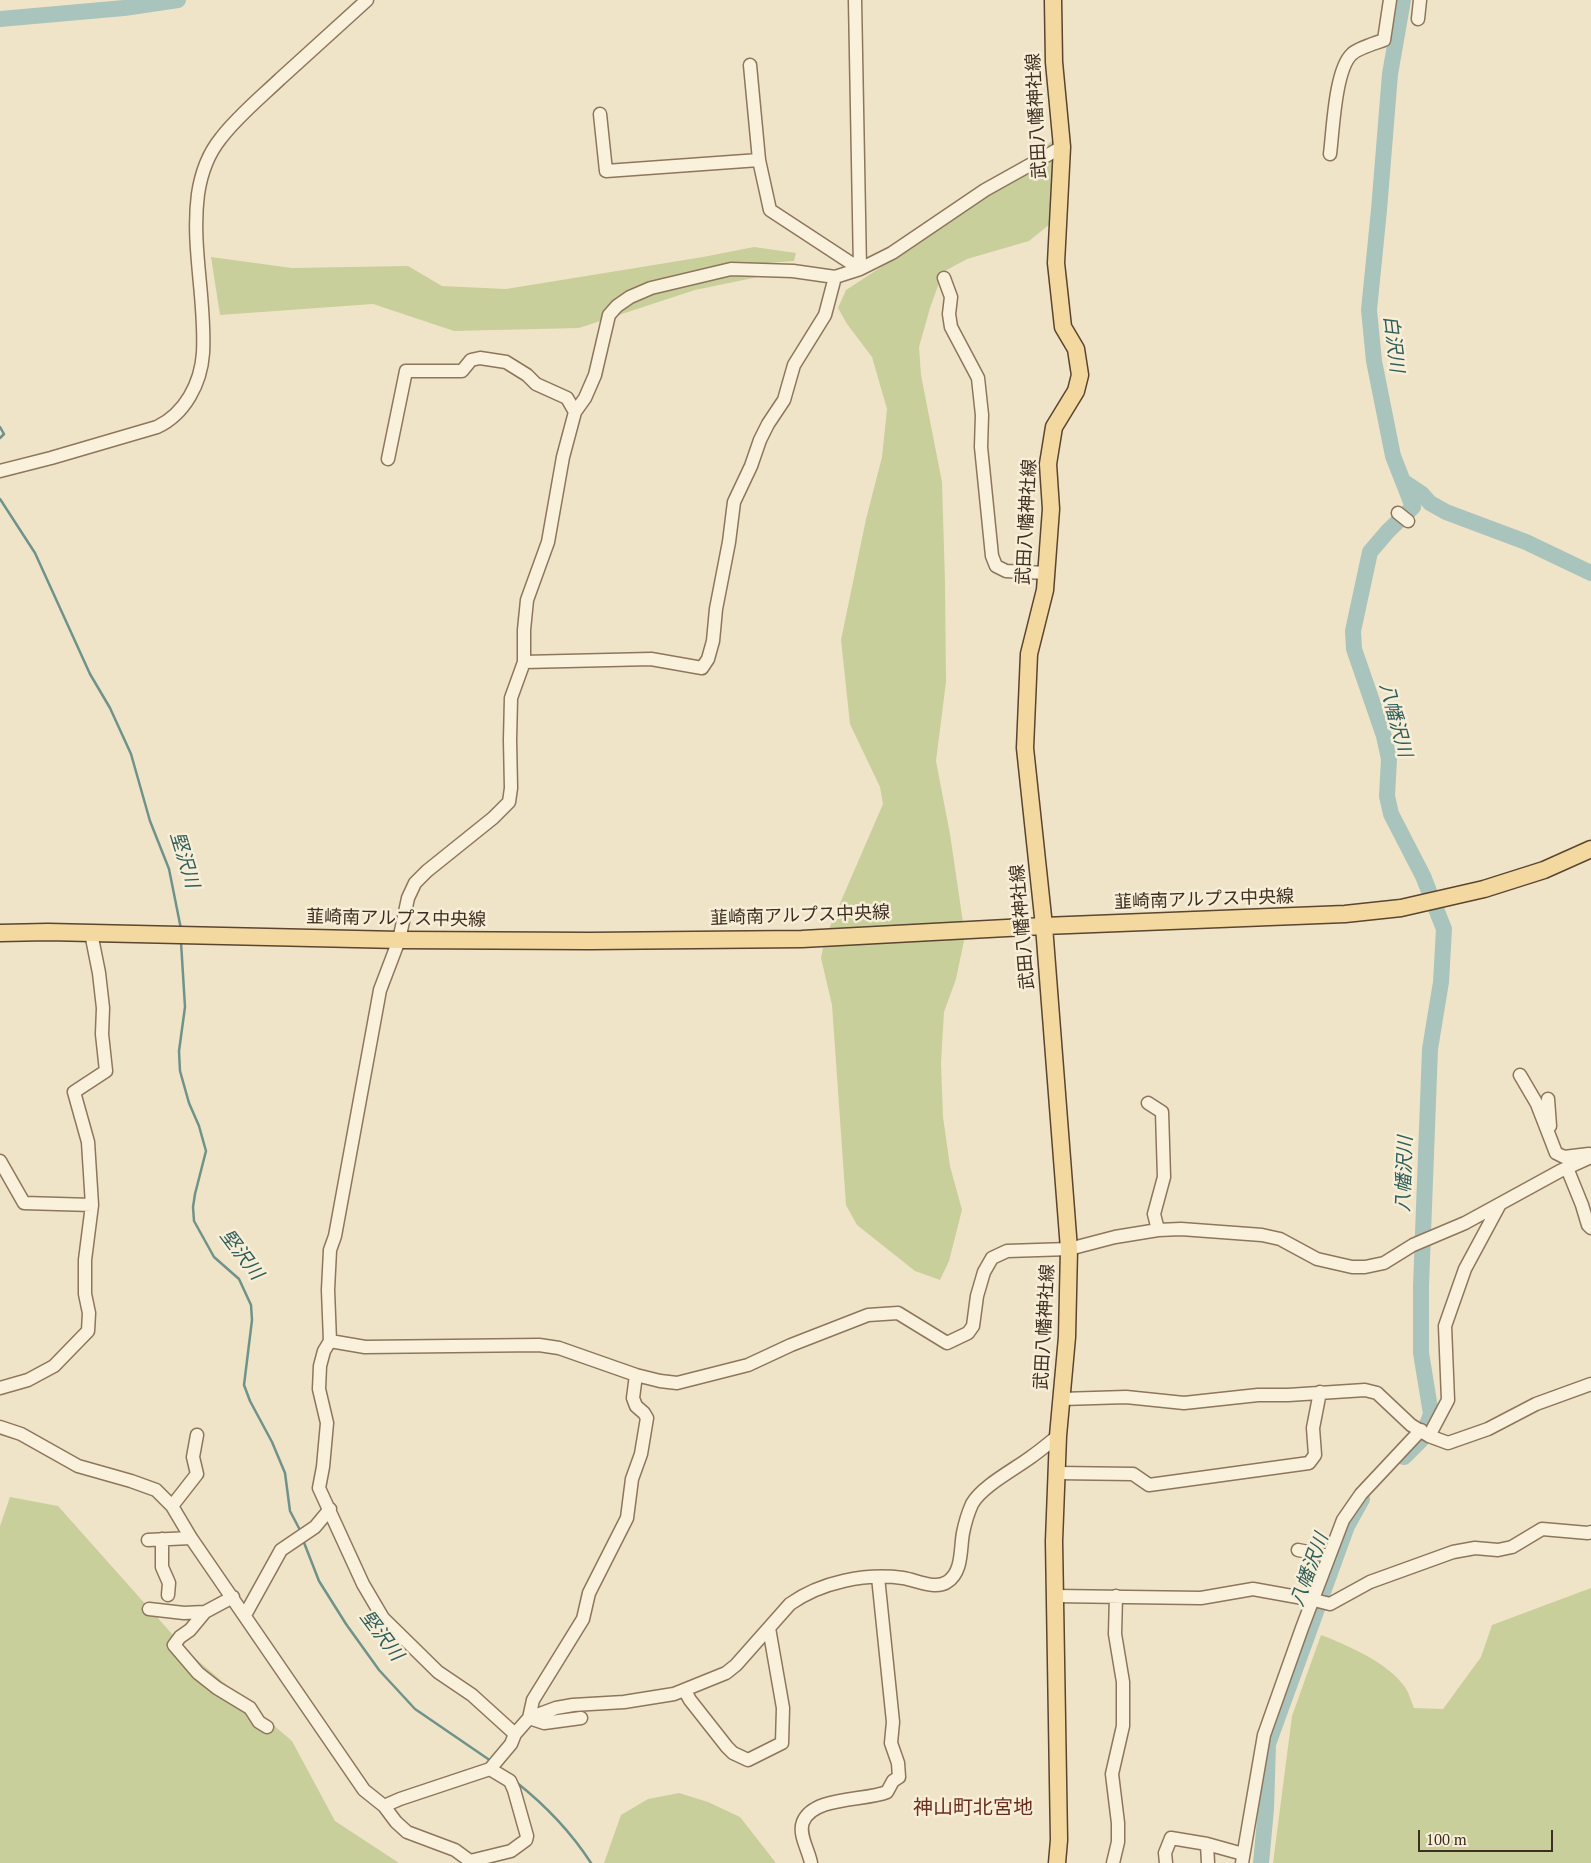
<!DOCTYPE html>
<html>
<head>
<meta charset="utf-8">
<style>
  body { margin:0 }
  #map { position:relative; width:1591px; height:1863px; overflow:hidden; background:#f0e4c8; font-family:"PT Serif",serif }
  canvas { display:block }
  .scale { position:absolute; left:1418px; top:1830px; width:135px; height:22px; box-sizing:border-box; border:2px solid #3d2e20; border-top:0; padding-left:6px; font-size:15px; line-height:18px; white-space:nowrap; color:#3d2e20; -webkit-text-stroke:4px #f7eed8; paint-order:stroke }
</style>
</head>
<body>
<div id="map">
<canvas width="1591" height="1863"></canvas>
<div class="scale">100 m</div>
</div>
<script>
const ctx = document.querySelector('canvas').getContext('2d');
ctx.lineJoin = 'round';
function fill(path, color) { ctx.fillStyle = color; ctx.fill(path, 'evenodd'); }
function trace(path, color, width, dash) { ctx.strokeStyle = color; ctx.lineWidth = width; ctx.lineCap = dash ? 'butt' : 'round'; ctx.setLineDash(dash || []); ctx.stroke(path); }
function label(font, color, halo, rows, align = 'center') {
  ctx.font = font + ' "PT Serif","Noto Sans JP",serif'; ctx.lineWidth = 5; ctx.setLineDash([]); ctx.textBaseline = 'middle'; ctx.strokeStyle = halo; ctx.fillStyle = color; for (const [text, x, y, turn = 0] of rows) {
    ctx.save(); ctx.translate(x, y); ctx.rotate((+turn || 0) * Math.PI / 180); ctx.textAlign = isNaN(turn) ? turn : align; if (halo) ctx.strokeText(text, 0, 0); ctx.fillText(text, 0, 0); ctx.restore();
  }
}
const green = new Path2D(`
  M 1062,133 L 1050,224 L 1029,241 L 967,259 L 943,272 L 930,308 L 919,347 L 921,375 L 942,482 L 945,582 L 946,682 L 936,761 L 950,834 L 965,936 L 956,979 L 944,1012 L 941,1063 L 943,1117 L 950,1166 L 962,1210 L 949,1261 L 940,1280 L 915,1271 L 857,1225 L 846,1205 L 832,1005 L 821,958 L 825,938 L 883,804 L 880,787 L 850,724 L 841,640 L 866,519 L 882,457 L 887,409 L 872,357 L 847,324 L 838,308 L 846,290 L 944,226 Z
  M 754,247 L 796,253 L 794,261 L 768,263 L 758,277 L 695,290 L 579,328 L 454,331 L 373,304 L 220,315 L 211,257 L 292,268 L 408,266 L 442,286 L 506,289 L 703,257 Z
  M 10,1497 L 58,1506 L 189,1653 L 292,1741 L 335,1821 L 399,1863 L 0,1863 L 0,1526 Z
  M 1591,1588 L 1591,1863 L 1273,1863 L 1292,1716 L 1321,1635 C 1349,1646 1387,1662 1405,1687 C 1409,1693 1411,1701 1414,1708 L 1443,1709 L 1481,1657 L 1492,1625 Z
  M 679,1793 L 708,1802 L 740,1817 L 776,1863 L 604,1863 L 621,1815 L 648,1799 Z`);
const stream = new Path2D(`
  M 0,427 L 4,434 L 0,438
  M 0,499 L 35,553 L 90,674 L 110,708 L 131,754 L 150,821 L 169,869 L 181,929
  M 181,942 L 185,1007 L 179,1051 L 180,1071 L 189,1103 L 199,1126 L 206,1151 L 195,1194 L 193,1207 L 194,1221 L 214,1257 L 239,1279 L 251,1305 L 252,1320 L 244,1385 L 250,1401 L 272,1442 L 285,1473 L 290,1511 L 301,1532
  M 303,1540 L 319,1581 L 346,1624 L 379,1670 L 415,1709 L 491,1761
  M 516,1782 C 545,1805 571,1832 591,1863`);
const river = new Path2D(`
  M 1403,0 L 1390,74 L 1379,210 L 1369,310 L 1374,361 L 1393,456 L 1413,507 L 1388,531 L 1370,552 L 1353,631 L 1354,649 L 1384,736 L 1389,759 L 1387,796 L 1391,814 L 1423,876 L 1444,929 L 1441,982 L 1430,1049 L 1421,1286 L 1421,1353 L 1431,1414 L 1421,1440 L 1404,1457
  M 0,19 L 124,8 L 178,0
  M 1404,482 L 1422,494 L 1430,503 L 1446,512 L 1526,542 L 1591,573
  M 1261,1863 L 1266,1809 L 1268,1744 L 1347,1526 L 1362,1499`);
const minor = new Path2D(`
  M 855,0 L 860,269
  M 1418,19 L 1420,0
  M 750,65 L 759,160 L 770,210 L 860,269
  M 600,114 L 606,171 L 759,160
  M 1330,154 C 1333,131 1335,69 1352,54 C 1358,48 1376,43 1384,40 L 1390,0
  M 944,278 L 951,297 L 949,314 L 951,327 L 978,378 L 982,415 L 981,447 L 992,556 L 996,566 L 1006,571 L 1046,573
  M 388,459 L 406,371 L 462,371 L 471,360 L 480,358 L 506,362 L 527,375 L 536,384 L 567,398 L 575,412
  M 0,471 L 51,458 L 157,427 C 185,414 201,383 203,353 C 206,300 191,247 198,194 C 201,174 208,154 221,138 C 238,116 260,98 280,79 C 309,53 338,26 367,0
  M 1398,513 L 1408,521
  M 524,662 L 651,659 L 702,668 L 708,659 L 713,641 L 716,609 L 729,542 L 734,502 L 751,466 L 760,440 L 768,424 L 784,400 L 794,365 L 825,315 L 835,277
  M 1520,1075 L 1537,1104 L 1556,1153 L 1564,1157 L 1589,1154
  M 1548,1099 L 1550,1126
  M 1148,1103 L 1162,1112 L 1164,1177 L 1154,1214 L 1158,1230
  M 0,1161 L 24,1203 L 92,1205
  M 1567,1168 L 1582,1205 L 1588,1225 L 1591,1228
  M 330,1341 L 365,1347 L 539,1345 L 559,1348 L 636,1375 L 660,1381 L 677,1383 L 748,1365 L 791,1345 L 868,1315 L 898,1313 L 947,1343 L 968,1333 L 973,1326 L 977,1296 L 984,1272 L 992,1258 L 1007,1251 L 1069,1249 L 1115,1237 L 1158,1230 L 1181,1229 L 1262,1235 L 1280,1239 L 1317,1259 L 1352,1267 L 1365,1267 L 1384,1263 L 1413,1245 L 1465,1223 L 1560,1171 L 1591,1157
  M 0,1388 L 28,1380 L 54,1366 L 88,1331 L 89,1313 L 85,1294 L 85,1260 L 92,1205 L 88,1142 L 74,1092 L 106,1071 L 102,1034 L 103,1008 L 99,973 L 91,933
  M 1062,1399 L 1126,1397 L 1184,1403 L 1258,1395 L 1288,1395 L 1365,1390 L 1377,1393 L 1411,1425 L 1429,1436 L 1448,1443 L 1488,1429 L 1536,1404 L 1591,1384
  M 0,1427 L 21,1434 L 78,1466 L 131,1481 L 156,1490 L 172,1506 L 191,1538 L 364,1790 L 384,1806 L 400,1799 L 490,1769 L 511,1744 L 515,1734 L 529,1718 L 556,1708 L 573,1705 L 624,1702 L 674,1694 L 726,1673 L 736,1665 L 790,1604 C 821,1582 865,1573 903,1578 C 916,1580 935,1590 947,1582 C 963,1572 960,1549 963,1533 C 965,1523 968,1513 972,1504 C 982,1486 1015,1469 1031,1457 C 1041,1450 1049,1443 1058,1436
  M 1429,1436 L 1448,1400 L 1445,1326 L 1465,1269 L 1500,1204
  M 1057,1473 L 1133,1474 L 1149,1485 L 1309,1463 L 1315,1455 L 1313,1428 L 1320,1392
  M 172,1506 L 197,1474 L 193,1457 L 197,1435
  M 162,1539 L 162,1567 L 169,1583 L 168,1595
  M 148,1540 L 191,1538
  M 1298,1550 L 1329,1556
  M 1054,1596 L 1201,1598 L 1253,1589 L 1314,1600 L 1330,1604 L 1370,1582 L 1453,1552 L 1475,1548 L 1498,1550 L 1512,1547 L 1542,1529 L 1588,1533 L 1591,1532
  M 233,1597 L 205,1612 L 190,1630 L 180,1637 L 174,1645 L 198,1673 L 217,1688 L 250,1708 L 259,1722 L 267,1727
  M 149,1609 L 184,1613 L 205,1612
  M 245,1615 L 281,1550 L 315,1527 L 330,1509
  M 685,1691 L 690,1700 L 727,1747 L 733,1753 L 748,1760 L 782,1743 L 783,1708 L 769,1628
  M 529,1718 L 533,1700 L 583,1619 L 589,1593 L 627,1518 L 632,1479 L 641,1454 L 647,1418 L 644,1413 L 636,1406 L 633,1398 L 636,1375
  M 529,1718 L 544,1723 L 581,1718
  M 515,1734 L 472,1695 L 438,1672 L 383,1618 L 363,1584 L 319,1488 L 323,1467 L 327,1423 L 319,1389 L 320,1366 L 324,1351 L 330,1341 L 328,1290 L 330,1250 L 335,1236 L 380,990 L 399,940 L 408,898 L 415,883 L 427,871 L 493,818 L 509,802 L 511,788 L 510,740 L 511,698 L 524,662 L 524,630 L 527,600 L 548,542 L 563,457 L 575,412 L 585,398 L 595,375 L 609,315 L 617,306 L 630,297 L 651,288 L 731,269 L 793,271 L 835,277 L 860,269 L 892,253 L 985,190 L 1062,147
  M 384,1806 L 396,1822 L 407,1832 L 455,1850 L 470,1861 L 511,1851 L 526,1840 L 527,1836 L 514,1790 L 510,1781 L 490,1769
  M 1207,1844 L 1208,1863
  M 811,1863 C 809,1851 798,1834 803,1822 C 813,1796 866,1801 887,1792 L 893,1781 L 899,1777 L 898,1763 L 891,1743 L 893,1722 L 878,1577
  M 1113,1863 L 1118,1842 L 1118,1823 L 1112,1774 L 1123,1726 L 1123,1682 L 1115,1634 L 1116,1596
  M 1166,1863 L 1165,1853 L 1171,1838 L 1207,1844 L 1243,1854
  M 1242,1863 L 1264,1735 L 1302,1628 L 1343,1520 L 1361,1494 L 1421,1430`);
const major = new Path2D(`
  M 1053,0 L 1054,62 L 1062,147 L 1056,263 L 1063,327 L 1076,349 L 1080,375 L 1076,391 L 1054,427 L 1048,464 L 1051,509 L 1045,590 L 1029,654 L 1025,748 L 1044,926 L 1069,1249 L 1067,1337 L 1058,1436 L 1054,1541 L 1059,1840 L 1057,1863
  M 0,933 L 48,932 L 399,940 L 590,941 L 802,939 L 1044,926 L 1345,914 L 1401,908 L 1484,889 L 1544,870 L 1591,849`);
const streetNames = [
  ["武田八幡神社線",1037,116,-93],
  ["武田八幡神社線",1027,522,-87],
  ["韮崎南アルプス中央線",1204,900,-2],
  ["韮崎南アルプス中央線",800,916,-2],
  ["韮崎南アルプス中央線",396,919,1],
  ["武田八幡神社線",1023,927,-95],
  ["武田八幡神社線",1045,1327,-87]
];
const waterNames = [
  ["白沢川",1393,344,83],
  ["八幡沢川",1395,720,75],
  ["堅沢川",184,860,73],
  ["八幡沢川",1405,1174,-88],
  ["堅沢川",241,1255,53],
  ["八幡沢川",1310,1570,-70],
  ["堅沢川",381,1636,53]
];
const quarterNames = [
  ["神山町北宮地",973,1808]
];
fill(green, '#c9cf9b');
trace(stream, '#6f938a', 2.5);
trace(river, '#a9c4bc', 16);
trace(minor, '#8d765c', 15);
trace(major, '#5b4430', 19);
trace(minor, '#faf1dc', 12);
trace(major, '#f3d9a0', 16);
label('18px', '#3d2e20', '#f7eed8', streetNames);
label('italic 19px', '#2f5d5a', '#f7eed8', waterNames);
label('20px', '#6b2e1e', '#f7eed8', quarterNames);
</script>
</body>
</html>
